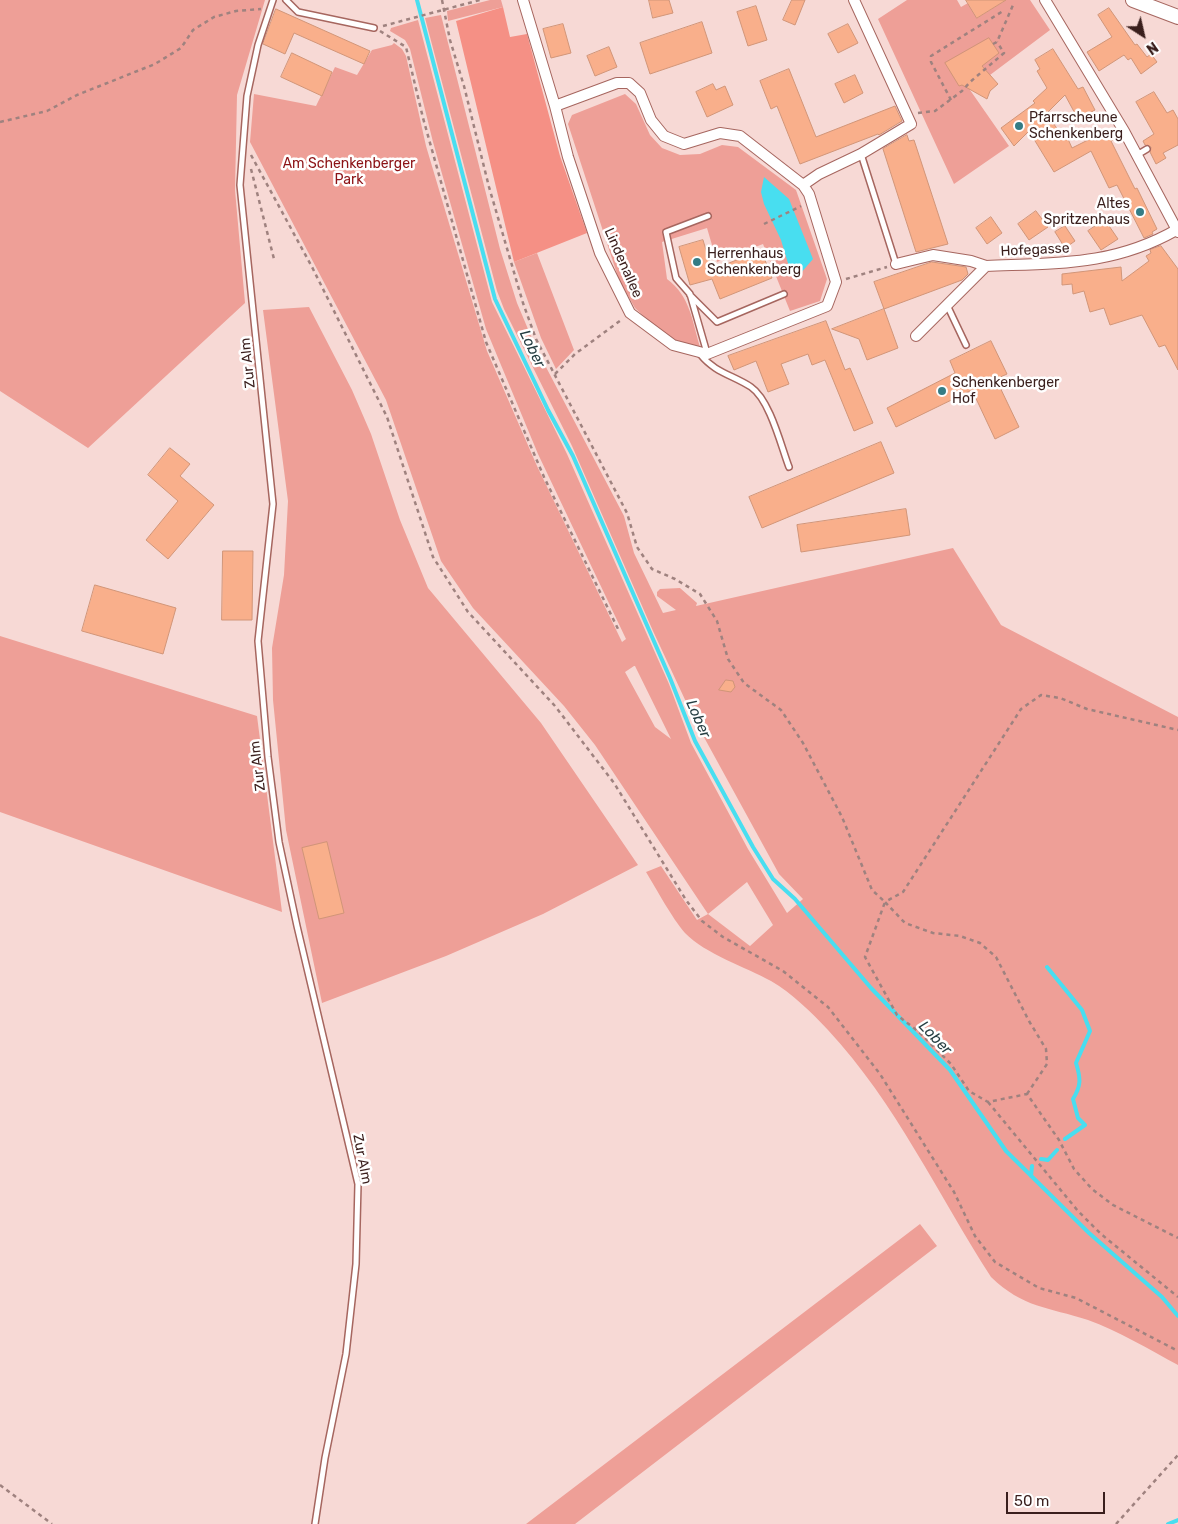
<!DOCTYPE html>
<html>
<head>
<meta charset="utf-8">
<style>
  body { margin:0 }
  #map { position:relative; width:1178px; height:1524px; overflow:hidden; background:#f7d9d5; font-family:Rubik,sans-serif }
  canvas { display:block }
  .north { position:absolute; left:1118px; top:10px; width:50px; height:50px; -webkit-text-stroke:4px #fff; paint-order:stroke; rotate:145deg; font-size:14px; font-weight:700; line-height:20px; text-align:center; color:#3a1f1d }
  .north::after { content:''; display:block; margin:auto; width:18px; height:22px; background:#3a1f1d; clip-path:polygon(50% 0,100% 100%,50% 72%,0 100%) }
  .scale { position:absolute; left:1006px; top:1492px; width:99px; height:22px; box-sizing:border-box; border:2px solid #3a1f1d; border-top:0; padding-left:6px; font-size:15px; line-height:18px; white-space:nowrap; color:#3a1f1d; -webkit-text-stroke:4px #fff; paint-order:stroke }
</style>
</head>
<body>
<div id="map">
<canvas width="1178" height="1524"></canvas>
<div class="north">N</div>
<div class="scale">50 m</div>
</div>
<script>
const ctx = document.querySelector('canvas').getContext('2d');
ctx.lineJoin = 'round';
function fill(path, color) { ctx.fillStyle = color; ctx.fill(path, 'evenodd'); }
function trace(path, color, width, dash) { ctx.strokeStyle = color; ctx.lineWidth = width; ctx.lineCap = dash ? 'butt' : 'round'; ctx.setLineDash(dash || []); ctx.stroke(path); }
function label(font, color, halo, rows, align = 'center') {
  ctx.font = font + ' Rubik,sans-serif'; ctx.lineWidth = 5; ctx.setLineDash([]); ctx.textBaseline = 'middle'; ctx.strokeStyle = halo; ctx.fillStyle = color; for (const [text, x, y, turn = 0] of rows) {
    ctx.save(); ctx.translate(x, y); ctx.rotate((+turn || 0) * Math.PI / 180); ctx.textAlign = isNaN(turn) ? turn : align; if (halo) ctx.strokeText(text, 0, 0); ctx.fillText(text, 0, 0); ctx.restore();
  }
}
const green = new Path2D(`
  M 0,0 L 265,0 L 237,95 L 235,190 L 245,303 L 88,448 L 0,391 Z
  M 490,0 L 501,0 L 503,7 L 448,21 L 447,11 Z
  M 907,0 L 957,0 L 961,7 L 968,3 L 977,18 L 1006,0 L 1030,0 L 1050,30 L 970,90 L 1009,146 L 954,184 L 878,19 Z
  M 441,15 L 500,249 L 517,303 L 536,348 L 624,516 L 634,553 L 663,613 L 676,610 L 657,596 L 657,592 L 660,589 L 680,588 L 697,603 L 696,606 L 953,548 L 1001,625 L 1178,717 L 1178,1365 C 1150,1350 1117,1330 1088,1320 C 1048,1307 1023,1308 991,1277 C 938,1195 896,1103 828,1030 C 811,1012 793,994 771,981 C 746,967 705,954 685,933 C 672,918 657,890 646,872 L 661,866 L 697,920 L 708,914 L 595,745 L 564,706 L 473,608 L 441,561 L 386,400 L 250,142 L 254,94 L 316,106 L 335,67 L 357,75 L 372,50 L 392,45 L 394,43 L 402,49 L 406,56 L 426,146 L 487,351 L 537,466 L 622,642 L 626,639 L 538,454 L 486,329 L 433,142 L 410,49 L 405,40 L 390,31 L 391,28 L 418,20 L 492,302 L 567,454 L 669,684 L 691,743 L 748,849 L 787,913 L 803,899 L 779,874 L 694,719 L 653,631 L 572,446 L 504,309 L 497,291 L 425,18 ZM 634,666 L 635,666 L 671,739 L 655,727 L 625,672 ZM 747,882 L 773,925 L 750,946 L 708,914 Z
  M 625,94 L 636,104 L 650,135 L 662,148 L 680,155 L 700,154 L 722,145 L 738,147 L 796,190 L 827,279 L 820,301 L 790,311 L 763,244 L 717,262 L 707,228 L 662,242 L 667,279 C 690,296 692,320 700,347 L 675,340 L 652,324 L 635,308 L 619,280 L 568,124 L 572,115 Z
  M 537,253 L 574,350 L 556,369 L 541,338 L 514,262 Z
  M 309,307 L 352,390 L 371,434 L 400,520 L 428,588 L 541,723 L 638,865 L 543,914 L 446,956 L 322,1003 L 286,830 L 273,700 L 272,648 L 284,575 L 288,501 L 263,310 Z
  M 0,636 L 257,716 L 282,912 L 0,812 Z
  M 920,1224 L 937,1246 L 575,1524 L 526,1524 Z`);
const forest = new Path2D(`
  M 503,7 L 510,37 L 527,34 L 560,156 L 587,233 L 514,262 L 456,21 Z`);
const water = new Path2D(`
  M 764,177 L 789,199 L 813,259 L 800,274 L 790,270 L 781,240 L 764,204 L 761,192 Z`);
const stream = new Path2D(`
  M 417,0 L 495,299 L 548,410 L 573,456 L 670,678 L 695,741 L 753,847 L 773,879 L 795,899 L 871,988 L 950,1070 L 1006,1151 L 1089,1233 L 1162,1297 L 1178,1316
  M 1047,967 L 1082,1010 L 1090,1031 L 1076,1063 C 1081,1079 1081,1086 1073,1099 L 1078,1118 L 1085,1125 L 1065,1139
  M 1041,1159 L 1048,1160 L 1057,1150
  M 1031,1176 L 1032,1166
  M 1168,1524 L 1178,1520`);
const building = new Path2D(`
  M 649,0 L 669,0 L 673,13 L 653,18 Z
  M 792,0 L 805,0 L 795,25 L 783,20 Z
  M 966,0 L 1006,0 L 977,18 Z
  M 756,6 L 767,40 L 748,46 L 737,12 Z
  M 1109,8 L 1135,45 L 1137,44 L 1147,57 L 1151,54 L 1157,62 L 1141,74 L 1131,58 L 1128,60 L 1124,55 L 1099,71 L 1087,52 L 1112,37 L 1098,15 Z
  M 276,9 L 370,51 L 364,64 L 294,33 L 285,54 L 263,44 Z
  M 702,22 L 712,53 L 650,74 L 640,43 Z
  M 563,24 L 571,53 L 551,58 L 543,29 Z
  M 848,24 L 858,43 L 838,53 L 828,34 Z
  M 989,38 L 999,53 L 982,66 L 998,84 L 990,91 L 987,99 L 962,85 L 959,86 L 945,63 Z
  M 609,47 L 617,67 L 595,76 L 587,56 Z
  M 1053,49 L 1078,89 L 1083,87 L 1095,110 L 1078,119 L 1065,95 L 1046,114 L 1066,140 L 1068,139 L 1072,148 L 1108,130 L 1113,140 L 1111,141 L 1135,189 L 1137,188 L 1157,229 L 1152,232 L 1153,234 L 1144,238 L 1117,185 L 1109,188 L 1091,151 L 1054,172 L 1029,131 L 1014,146 L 1001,128 L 1035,103 L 1033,101 L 1047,88 L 1037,71 L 1040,69 L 1035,60 Z
  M 292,53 L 332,72 L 322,96 L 281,77 Z
  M 789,69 L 816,137 L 895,106 L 902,121 L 879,135 L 878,134 L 800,164 L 777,106 L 771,109 L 760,81 Z
  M 855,75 L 863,93 L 844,103 L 835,84 Z
  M 713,84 L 716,90 L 725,86 L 733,105 L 707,117 L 696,92 Z
  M 1154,92 L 1167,113 L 1173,110 L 1178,119 L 1178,145 L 1163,153 L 1166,158 L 1156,164 L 1150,152 L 1151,147 L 1145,145 L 1143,141 L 1154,134 L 1136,102 Z
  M 907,135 L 909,141 L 914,140 L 948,244 L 916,252 L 883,149 Z
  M 1036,211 L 1048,227 L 1029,240 L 1018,224 Z
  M 991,217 L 1002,233 L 987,244 L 976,228 Z
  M 1105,220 L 1118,239 L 1101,250 L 1088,231 Z
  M 1065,226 L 1075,241 L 1065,248 L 1055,232 Z
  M 703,240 L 712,270 L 761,250 L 772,278 L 720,299 L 712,279 L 690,285 L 679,247 Z
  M 1161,246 L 1178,269 L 1178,370 L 1165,345 L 1159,347 L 1142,315 L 1110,325 L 1104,308 L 1090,312 L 1084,291 L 1073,294 L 1072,284 L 1062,285 L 1062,274 L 1121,267 L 1122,281 L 1149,261 L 1146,256 L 1151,253 L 1150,250 Z
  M 932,262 L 966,267 L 968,274 L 962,280 L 884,309 L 874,282 Z
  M 884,309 L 898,348 L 867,360 L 859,339 L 832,329 Z
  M 826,321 L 845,370 L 850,368 L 873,423 L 854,431 L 825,360 L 812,365 L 808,354 L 781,364 L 789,384 L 768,392 L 756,361 L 734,370 L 728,356 Z
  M 991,341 L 1007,374 L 996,379 L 1019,427 L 995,439 L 972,390 L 896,427 L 887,408 L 955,373 L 950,361 Z
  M 881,442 L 894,473 L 762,528 L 749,497 Z
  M 170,448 L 190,464 L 180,476 L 214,505 L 168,559 L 146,540 L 178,501 L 148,475 Z
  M 906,509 L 910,535 L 801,552 L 797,525 Z
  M 223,551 L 253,551 L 252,620 L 222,620 Z
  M 95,585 L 176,608 L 163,654 L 82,631 Z
  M 726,680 L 733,681 L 735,687 L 731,692 L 719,690 Z
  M 327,842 L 344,913 L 319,919 L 302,848 Z`);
const path = new Path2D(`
  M 442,0 L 450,40 L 464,86 L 489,187 L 523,303 L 536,339 L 627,513 L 637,547 L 652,569 L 675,579 L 700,594 L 717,621 L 728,659 L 744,683 L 781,710 L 803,743 L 842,817 L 872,890 L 885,902 L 865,957 L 897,1015 L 919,1032 L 951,1064 L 969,1091 L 988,1102 L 1027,1094 L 1059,1140 L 1074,1169 L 1092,1189 L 1113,1205 L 1178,1238
  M 383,26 L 480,0
  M 380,31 L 406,47 L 423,118 L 486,342 L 544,477 L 619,631
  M 993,44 L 997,42 L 1013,5
  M 951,100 L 931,62 L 931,56 L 1003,11
  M 918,113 L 935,111 L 962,91 L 970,82 L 1004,53 L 997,42
  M 0,122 L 47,111 L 77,95 L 155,64 L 181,48 L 193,30 L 214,17 L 236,11 L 261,9
  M 251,155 L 312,267 L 387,417 L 433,557 L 468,612 L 555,706 L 614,783 L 686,900 L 702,921 L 723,937 L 783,971 L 828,1007 L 880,1074 L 954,1192 L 975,1236 L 995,1262 L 1039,1288 L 1076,1298 L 1178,1351
  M 251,169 L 274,259
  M 764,224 L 801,206
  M 846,279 L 887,267
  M 555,374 L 575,354 L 621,320
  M 1027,1094 L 1047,1064 L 1046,1049 L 1029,1021 L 996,957 L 980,943 L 960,936 L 933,933 L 905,923 L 885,902 L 903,892 L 1021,709 L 1041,695 L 1060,698 L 1087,709 L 1178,730
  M 988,1102 L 1078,1211 L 1101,1234 L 1178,1297
  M 0,1485 L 52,1524
  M 1116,1524 L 1178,1455`);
const lane = new Path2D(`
  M 273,0 L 258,45 L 247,96 L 240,185 L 273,504 L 258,641 L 268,757 L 279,842 L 297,926 L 358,1184 L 356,1264 L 346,1354 L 325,1458 L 315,1524
  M 286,0 L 298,12 L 374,28
  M 861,154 L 896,264
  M 1137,155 L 1147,149
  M 690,295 L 717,322 L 784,294
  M 947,305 L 966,345
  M 707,353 L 690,294 L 676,278 L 666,232 L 708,216
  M 700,354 C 715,373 733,375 751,387 C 770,400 781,446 789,467`);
const street = new Path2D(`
  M 523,0 L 555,106 L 568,157 L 600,253 L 630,313 L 673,345 L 707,354 L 827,306 L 836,282 L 809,194 L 803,185 L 740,136 L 720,133 L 684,144 L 664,136 L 651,120 L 640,93 L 629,83 L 617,83 L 555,106
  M 1045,0 L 1124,131 L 1178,232
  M 803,185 L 819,174 L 861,154 L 911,124 L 854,0
  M 896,264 L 933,255 L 971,261 L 986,266
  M 916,336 L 986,266 C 1057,263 1114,266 1178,229`);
const secondary = new Path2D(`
  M 1133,0 L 1178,17`);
const markers = [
  [1019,126,5,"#347c85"],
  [1140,212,5,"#347c85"],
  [697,262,5,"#347c85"],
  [942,391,5,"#347c85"]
];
const poiNames = [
  ["Pfarrscheune",1029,118],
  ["Schenkenberg",1029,134],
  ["Altes",1130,204,"right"],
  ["Spritzenhaus",1130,220,"right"],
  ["Herrenhaus",707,254],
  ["Schenkenberg",707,270],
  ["Schenkenberger",952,383],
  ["Hof",952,399]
];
const parkNames = [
  ["Am Schenkenberger",349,164],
  ["Park",349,180]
];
const streetNames = [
  ["Hofegasse",1035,250,-3],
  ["Lindenallee",623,263,66],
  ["Zur Alm",248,363,-96],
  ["Zur Alm",258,766,-97],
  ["Zur Alm",362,1159,79]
];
const waterNames = [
  ["Lober",532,349,64],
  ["Lober",698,719,66],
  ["Lober",935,1038,46]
];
fill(green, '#ee9f97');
fill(forest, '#f59085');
fill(water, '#48def0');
trace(stream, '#48def0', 4);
fill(building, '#f9af8b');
trace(building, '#d19578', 1);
trace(lane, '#a6665f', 8);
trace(street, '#a6665f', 12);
trace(secondary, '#a6665f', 16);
trace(path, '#9f827f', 2.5, [4, 4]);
trace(lane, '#fff', 5);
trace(street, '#fff', 10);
trace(secondary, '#fff', 14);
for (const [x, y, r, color] of markers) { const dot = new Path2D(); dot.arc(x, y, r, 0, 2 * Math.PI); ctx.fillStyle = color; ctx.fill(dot); trace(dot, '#fff', 2); }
label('14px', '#3a1f1d', '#fff', poiNames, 'left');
label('14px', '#8c1316', '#fff', parkNames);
label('14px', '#3a1f1d', '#fff', streetNames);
label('italic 15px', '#263e42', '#fff', waterNames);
</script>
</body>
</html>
